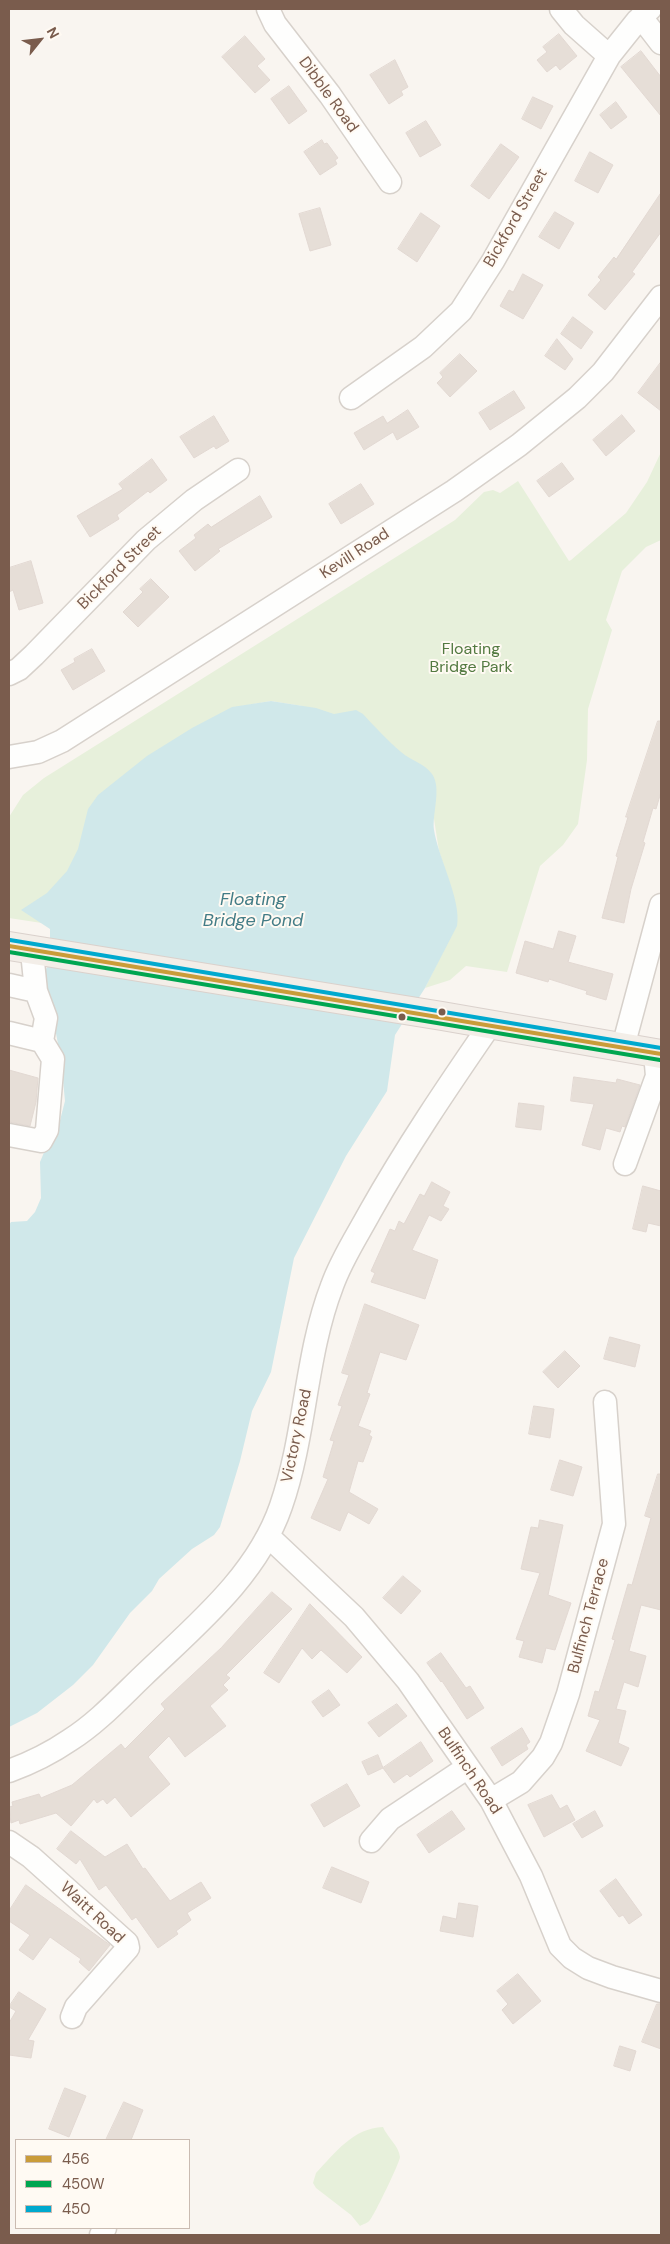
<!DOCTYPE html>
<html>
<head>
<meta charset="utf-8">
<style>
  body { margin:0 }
  #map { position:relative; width:670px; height:2244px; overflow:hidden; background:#f9f5f0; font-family:"DM Sans",sans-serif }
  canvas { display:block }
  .frame { position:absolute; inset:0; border:10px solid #7a5c4d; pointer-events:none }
  .legend { position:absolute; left:15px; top:2139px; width:175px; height:90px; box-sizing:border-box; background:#fffaf3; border:1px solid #cabbb1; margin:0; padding:6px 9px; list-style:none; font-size:15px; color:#7a5c4d }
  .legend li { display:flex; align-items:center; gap:10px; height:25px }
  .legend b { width:25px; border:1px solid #cabbb1 }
  .north { position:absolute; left:15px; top:15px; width:50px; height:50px; -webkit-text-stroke:4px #fffaf3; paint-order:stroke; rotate:61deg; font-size:14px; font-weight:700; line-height:20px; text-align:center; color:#7a5c4d }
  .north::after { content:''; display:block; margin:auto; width:18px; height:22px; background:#7a5c4d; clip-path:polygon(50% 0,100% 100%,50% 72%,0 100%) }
</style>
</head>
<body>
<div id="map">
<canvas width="670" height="2244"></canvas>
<div class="frame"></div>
<ul class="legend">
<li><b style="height:6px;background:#ca9c39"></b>456</li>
<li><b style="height:6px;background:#00a651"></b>450W</li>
<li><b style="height:6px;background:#00a9ce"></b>450</li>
</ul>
<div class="north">N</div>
</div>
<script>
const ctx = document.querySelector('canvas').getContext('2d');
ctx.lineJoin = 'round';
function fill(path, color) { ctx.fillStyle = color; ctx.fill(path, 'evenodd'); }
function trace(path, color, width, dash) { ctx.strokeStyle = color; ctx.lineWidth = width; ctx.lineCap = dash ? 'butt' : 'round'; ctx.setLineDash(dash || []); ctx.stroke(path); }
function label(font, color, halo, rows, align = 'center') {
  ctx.font = font + ' "DM Sans",sans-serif'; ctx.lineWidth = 4; ctx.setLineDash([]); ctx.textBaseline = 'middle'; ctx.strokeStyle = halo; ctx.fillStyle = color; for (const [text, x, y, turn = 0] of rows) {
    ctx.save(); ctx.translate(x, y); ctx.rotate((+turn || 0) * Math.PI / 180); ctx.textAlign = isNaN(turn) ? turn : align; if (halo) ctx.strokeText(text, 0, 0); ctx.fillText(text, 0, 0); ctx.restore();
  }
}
const green = new Path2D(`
  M 661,452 L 661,540 L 646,547 L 622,571 L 606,620 L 612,630 L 588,709 L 587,760 L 578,824 L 563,845 L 540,866 L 507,972 L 466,966 L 450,980 L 425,988 L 445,947 L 453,895 L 439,851 L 434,819 L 302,706 L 271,701 L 231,708 L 61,926 L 9,918 L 9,817 L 23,795 L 44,778 L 455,520 L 484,492 L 493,490 L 500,493 L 518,481 L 569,561 L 571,560 L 626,513 L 647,482 Z
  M 383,2127 C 387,2137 399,2146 400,2157 C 400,2162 374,2216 370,2220 C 368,2223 363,2224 360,2226 L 351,2215 L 316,2188 L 313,2183 L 316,2173 C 335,2153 353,2128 383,2127 Z`);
const water = new Path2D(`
  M 271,701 L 316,708 L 334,714 L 356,710 L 363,714 C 375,727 388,741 401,752 C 411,761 423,762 432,774 C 442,788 432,813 434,830 C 438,857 462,901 457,926 L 425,988 L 395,1035 L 387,1091 L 346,1156 L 294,1258 L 271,1372 L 252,1411 L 240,1461 L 220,1527 L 214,1535 L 192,1549 L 159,1579 L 152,1591 L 130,1613 L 93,1665 L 73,1685 L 37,1713 L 9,1727 L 9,1225 L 11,1222 L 27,1221 L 35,1212 L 41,1198 L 40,1162 L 48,1143 L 57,1132 L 65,1101 L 61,1060 L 52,1012 L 45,998 L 45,970 L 50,964 L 50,929 L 21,910 L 47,893 L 67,871 L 78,849 L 88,809 L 98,795 L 147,756 L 192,728 L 232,707 Z`);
const building = new Path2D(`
  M 559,34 L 577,56 L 560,70 L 556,65 L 547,72 L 537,60 L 547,52 L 543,47 Z
  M 245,36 L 265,59 L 257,66 L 270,80 L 255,93 L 222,57 Z
  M 641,51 L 661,77 L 661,116 L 621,67 Z
  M 395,60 L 408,87 L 401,91 L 403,95 L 389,104 L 370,75 Z
  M 289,86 L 307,111 L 289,124 L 271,99 Z
  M 533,97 L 553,106 L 541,129 L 522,119 Z
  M 616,102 L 627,117 L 611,129 L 600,115 Z
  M 426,121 L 441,145 L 420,157 L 406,133 Z
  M 322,140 L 324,144 L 327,143 L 338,158 L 335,160 L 337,164 L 320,175 L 304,152 Z
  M 501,144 L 519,157 L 489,199 L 471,186 Z
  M 590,152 L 613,165 L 598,193 L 575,181 Z
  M 661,193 L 661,232 L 632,272 L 635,274 L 605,310 L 588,295 L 601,280 L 598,277 L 614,257 L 616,259 Z
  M 320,208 L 331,245 L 310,251 L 299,214 Z
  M 555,212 L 574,223 L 559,249 L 539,237 Z
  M 421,213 L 440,226 L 417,262 L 398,249 Z
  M 523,274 L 543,285 L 523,319 L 500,306 L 509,290 L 513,292 Z
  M 573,317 L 593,332 L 581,349 L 561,334 Z
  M 557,339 L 573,359 L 565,370 L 545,356 Z
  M 460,354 L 477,371 L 450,397 L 437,383 L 443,377 L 440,373 Z
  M 661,362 L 661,411 L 638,393 Z
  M 514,391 L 525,408 L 490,430 L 479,413 Z
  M 408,410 L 419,427 L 397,440 L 393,432 L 364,450 L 354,433 L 383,416 L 387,423 Z
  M 622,415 L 635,431 L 606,456 L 593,440 Z
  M 214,416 L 229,441 L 216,449 L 214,446 L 194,458 L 180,437 Z
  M 152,459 L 167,480 L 150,493 L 148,491 L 117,515 L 119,519 L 90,537 L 77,516 L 123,489 L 119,484 Z
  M 562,463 L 574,479 L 549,497 L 537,481 Z
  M 361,484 L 374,504 L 341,524 L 329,504 Z
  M 260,496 L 272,517 L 218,549 L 220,551 L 195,571 L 179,551 L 196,538 L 194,535 L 208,524 L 211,527 Z
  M 31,561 L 43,603 L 19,610 L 13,590 L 9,592 L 9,568 Z
  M 151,579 L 169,597 L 138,627 L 123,612 L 143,592 L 140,589 Z
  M 92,649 L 105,671 L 73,690 L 61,670 L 75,662 L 74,659 Z
  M 658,721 L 661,721 L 661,792 L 656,809 L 653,808 L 643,842 L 645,843 L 631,889 L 624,923 L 602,918 L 618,857 L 616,856 L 628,817 L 626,817 Z
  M 559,931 L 576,936 L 568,962 L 613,974 L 606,1000 L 586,994 L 587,991 L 549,979 L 548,982 L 516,973 L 525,941 L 553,949 Z
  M 9,1070 L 38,1078 L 36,1102 L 30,1126 L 9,1122 Z
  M 574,1077 L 616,1083 L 617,1079 L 640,1085 L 625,1127 L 622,1126 L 620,1132 L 606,1128 L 600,1150 L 582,1145 L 594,1104 L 571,1101 Z
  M 519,1103 L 544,1106 L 541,1130 L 516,1127 Z
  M 432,1182 L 450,1192 L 443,1206 L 449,1209 L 441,1221 L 429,1215 L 412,1250 L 438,1260 L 425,1299 L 371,1282 L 375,1273 L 371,1271 L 390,1229 L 395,1231 L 399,1221 L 404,1224 L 420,1194 L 424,1196 Z
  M 643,1186 L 661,1191 L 661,1226 L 648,1223 L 646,1232 L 633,1229 Z
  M 365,1304 L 419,1325 L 406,1360 L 380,1352 L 367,1393 L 370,1394 L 358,1426 L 371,1431 L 369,1435 L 372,1437 L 363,1462 L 358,1461 L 349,1492 L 378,1509 L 369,1524 L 348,1512 L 340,1531 L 311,1518 L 328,1479 L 323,1477 L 334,1441 L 330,1440 L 342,1406 L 338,1405 L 349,1375 L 342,1373 Z
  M 610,1337 L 640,1345 L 635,1367 L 604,1359 Z
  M 565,1351 L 580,1366 L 558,1388 L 543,1372 Z
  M 534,1406 L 554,1409 L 550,1438 L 529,1434 Z
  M 560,1460 L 582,1467 L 573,1496 L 551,1490 Z
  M 658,1474 L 661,1474 L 661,1610 L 641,1605 L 629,1651 L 646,1656 L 638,1687 L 624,1682 L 616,1709 L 626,1711 L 618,1743 L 629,1748 L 621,1766 L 586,1751 L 600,1720 L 588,1716 L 595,1691 L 599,1692 L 615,1640 L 612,1639 L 628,1584 L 632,1585 L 651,1518 L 645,1516 Z
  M 540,1520 L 563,1525 L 548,1595 L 571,1603 L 555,1650 L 546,1648 L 542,1663 L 519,1657 L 524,1641 L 516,1639 L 540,1573 L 521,1569 L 531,1527 L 538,1528 Z
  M 403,1576 L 421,1591 L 401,1614 L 383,1598 Z
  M 272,1592 L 292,1609 L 226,1675 L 230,1678 L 223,1685 L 228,1690 L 210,1706 L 226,1726 L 185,1757 L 169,1736 L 148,1757 L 170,1784 L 131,1817 L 115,1797 L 107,1804 L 103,1799 L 97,1803 L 94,1799 L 71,1826 L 56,1813 L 20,1824 L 19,1820 L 11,1823 L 9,1807 L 13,1806 L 12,1802 L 39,1794 L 41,1798 L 72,1785 L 121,1744 L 125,1749 L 165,1709 L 161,1704 L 221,1648 Z
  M 310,1604 L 362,1657 L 347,1673 L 321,1650 L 312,1659 L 302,1648 L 279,1683 L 264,1673 Z
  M 441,1653 L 466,1688 L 470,1686 L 484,1708 L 467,1719 L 442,1681 L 441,1682 L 427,1663 Z
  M 329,1690 L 340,1705 L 323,1717 L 312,1702 Z
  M 397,1704 L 407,1716 L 379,1737 L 368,1723 Z
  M 522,1728 L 530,1742 L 526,1745 L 528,1749 L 502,1766 L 491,1748 Z
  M 421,1742 L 433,1761 L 410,1777 L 407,1774 L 394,1783 L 383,1768 Z
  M 378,1755 L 383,1768 L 368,1775 L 362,1762 Z
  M 347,1784 L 360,1806 L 324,1827 L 311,1805 Z
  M 552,1795 L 560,1809 L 567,1805 L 575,1820 L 544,1837 L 528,1805 Z
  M 452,1811 L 465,1829 L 429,1853 L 417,1835 Z
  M 595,1811 L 603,1826 L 582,1838 L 573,1824 Z
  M 71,1831 L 105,1857 L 127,1844 L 143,1869 L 145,1868 L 170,1901 L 201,1882 L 211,1898 L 187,1913 L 191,1920 L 176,1931 L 178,1934 L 158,1948 L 136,1917 L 132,1920 L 106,1885 L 99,1890 L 80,1859 L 76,1864 L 57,1849 Z
  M 332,1867 L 369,1882 L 361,1903 L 323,1888 Z
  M 616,1879 L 642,1915 L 629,1924 L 623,1915 L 619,1917 L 600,1891 Z
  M 26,1885 L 110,1945 L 89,1971 L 79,1962 L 81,1959 L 50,1937 L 33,1960 L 19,1950 L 30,1935 L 9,1921 L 9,1911 Z
  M 459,1903 L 478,1906 L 473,1937 L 440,1931 L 443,1916 L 456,1919 Z
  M 518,1974 L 541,2001 L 513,2024 L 502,2010 L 508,2004 L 497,1991 Z
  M 19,1992 L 46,2009 L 28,2040 L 34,2041 L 31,2058 L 9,2055 L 9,2023 L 16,2011 L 9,2007 Z
  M 657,2004 L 661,2004 L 661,2049 L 642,2042 Z
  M 620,2046 L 636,2051 L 630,2071 L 614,2066 Z
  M 65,2088 L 86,2096 L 69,2137 L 49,2129 Z
  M 124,2102 L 143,2110 L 131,2140 L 106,2140 Z`);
const minor = new Path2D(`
  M 268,9 L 275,24 L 330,95 L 390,182
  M 561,9 L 574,25 L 609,56
  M 641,17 L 661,43
  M 351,398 L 423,347 L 461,311 L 493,261 L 609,56 L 637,21 L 650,9
  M 9,674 L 19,669 L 34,655 L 146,540 L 194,500 L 238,470
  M 9,757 L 38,752 L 62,741 L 454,491 L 519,445 L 577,398 L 603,372 L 661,297
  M 9,985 L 36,991 L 32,952
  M 9,1033 L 42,1041
  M 623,1047 L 661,905
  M 9,1135 L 41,1141 L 47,1130 L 53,1059 L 42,1041 L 46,1018 L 36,991
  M 625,1164 L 657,1076 L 655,1053
  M 268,1536 L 354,1617 L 408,1681 L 491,1800 L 531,1876 L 560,1946 L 572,1958 L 588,1968 L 612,1977 L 661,1991
  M 9,1771 C 31,1763 51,1753 70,1740 C 97,1723 120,1698 143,1676 C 195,1626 257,1576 281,1506 C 306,1434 305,1356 332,1286 C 341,1260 357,1236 370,1212 C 406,1148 448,1086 490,1025
  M 491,1800 L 521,1782 L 543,1757 L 551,1743 L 568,1694 L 614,1524 L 605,1402
  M 371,1841 L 390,1819 L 468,1767
  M 9,1842 L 31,1857 L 127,1943 L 128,1948 L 76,2007 L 72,2017
  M 101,2235 L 105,2228`);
const major = new Path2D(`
  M 9,946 L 442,1016 L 661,1054`);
const bus1 = new Path2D(`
  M 9,946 L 661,1054`);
const bus2 = new Path2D(`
  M 9,952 L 660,1060`);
const bus3 = new Path2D(`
  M 10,940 L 661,1048`);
const markers = [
  [442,1012,4.5,"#7a5c4d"],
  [402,1017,4.5,"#7a5c4d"]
];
const streetNames = [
  ["Dibble Road",328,95,54],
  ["Bickford Street",516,218,-60],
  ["Kevill Road",355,554,-33],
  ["Bickford Street",120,568,-45],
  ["Victory Road",297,1436,-78],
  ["Bulfinch Terrace",589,1616,-75],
  ["Bulfinch Road",469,1771,56],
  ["Waitt Road",92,1913,43]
];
const parkNames = [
  ["Floating",471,650],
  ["Bridge Park",471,668]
];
const waterNames = [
  ["Floating",253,900],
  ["Bridge Pond",253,921]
];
fill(green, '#e7f0db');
fill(water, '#d0e8ea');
fill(building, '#e6ded7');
trace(building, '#e2d8d2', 1);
trace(minor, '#d7d1cb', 25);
trace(major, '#dad1cc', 30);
trace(minor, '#fefefd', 22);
trace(major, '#f3eee8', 28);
trace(bus1, '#ca9c39', 4);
trace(bus2, '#00a651', 4);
trace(bus3, '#00a9ce', 4);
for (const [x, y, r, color] of markers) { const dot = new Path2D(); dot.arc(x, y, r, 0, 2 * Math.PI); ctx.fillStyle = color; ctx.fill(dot); trace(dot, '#fffaf3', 2); }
label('16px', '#7a5c4d', '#fffaf3', streetNames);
label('16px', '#537a41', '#fffaf3', parkNames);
label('italic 18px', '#437c86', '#fffaf3', waterNames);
</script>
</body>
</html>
